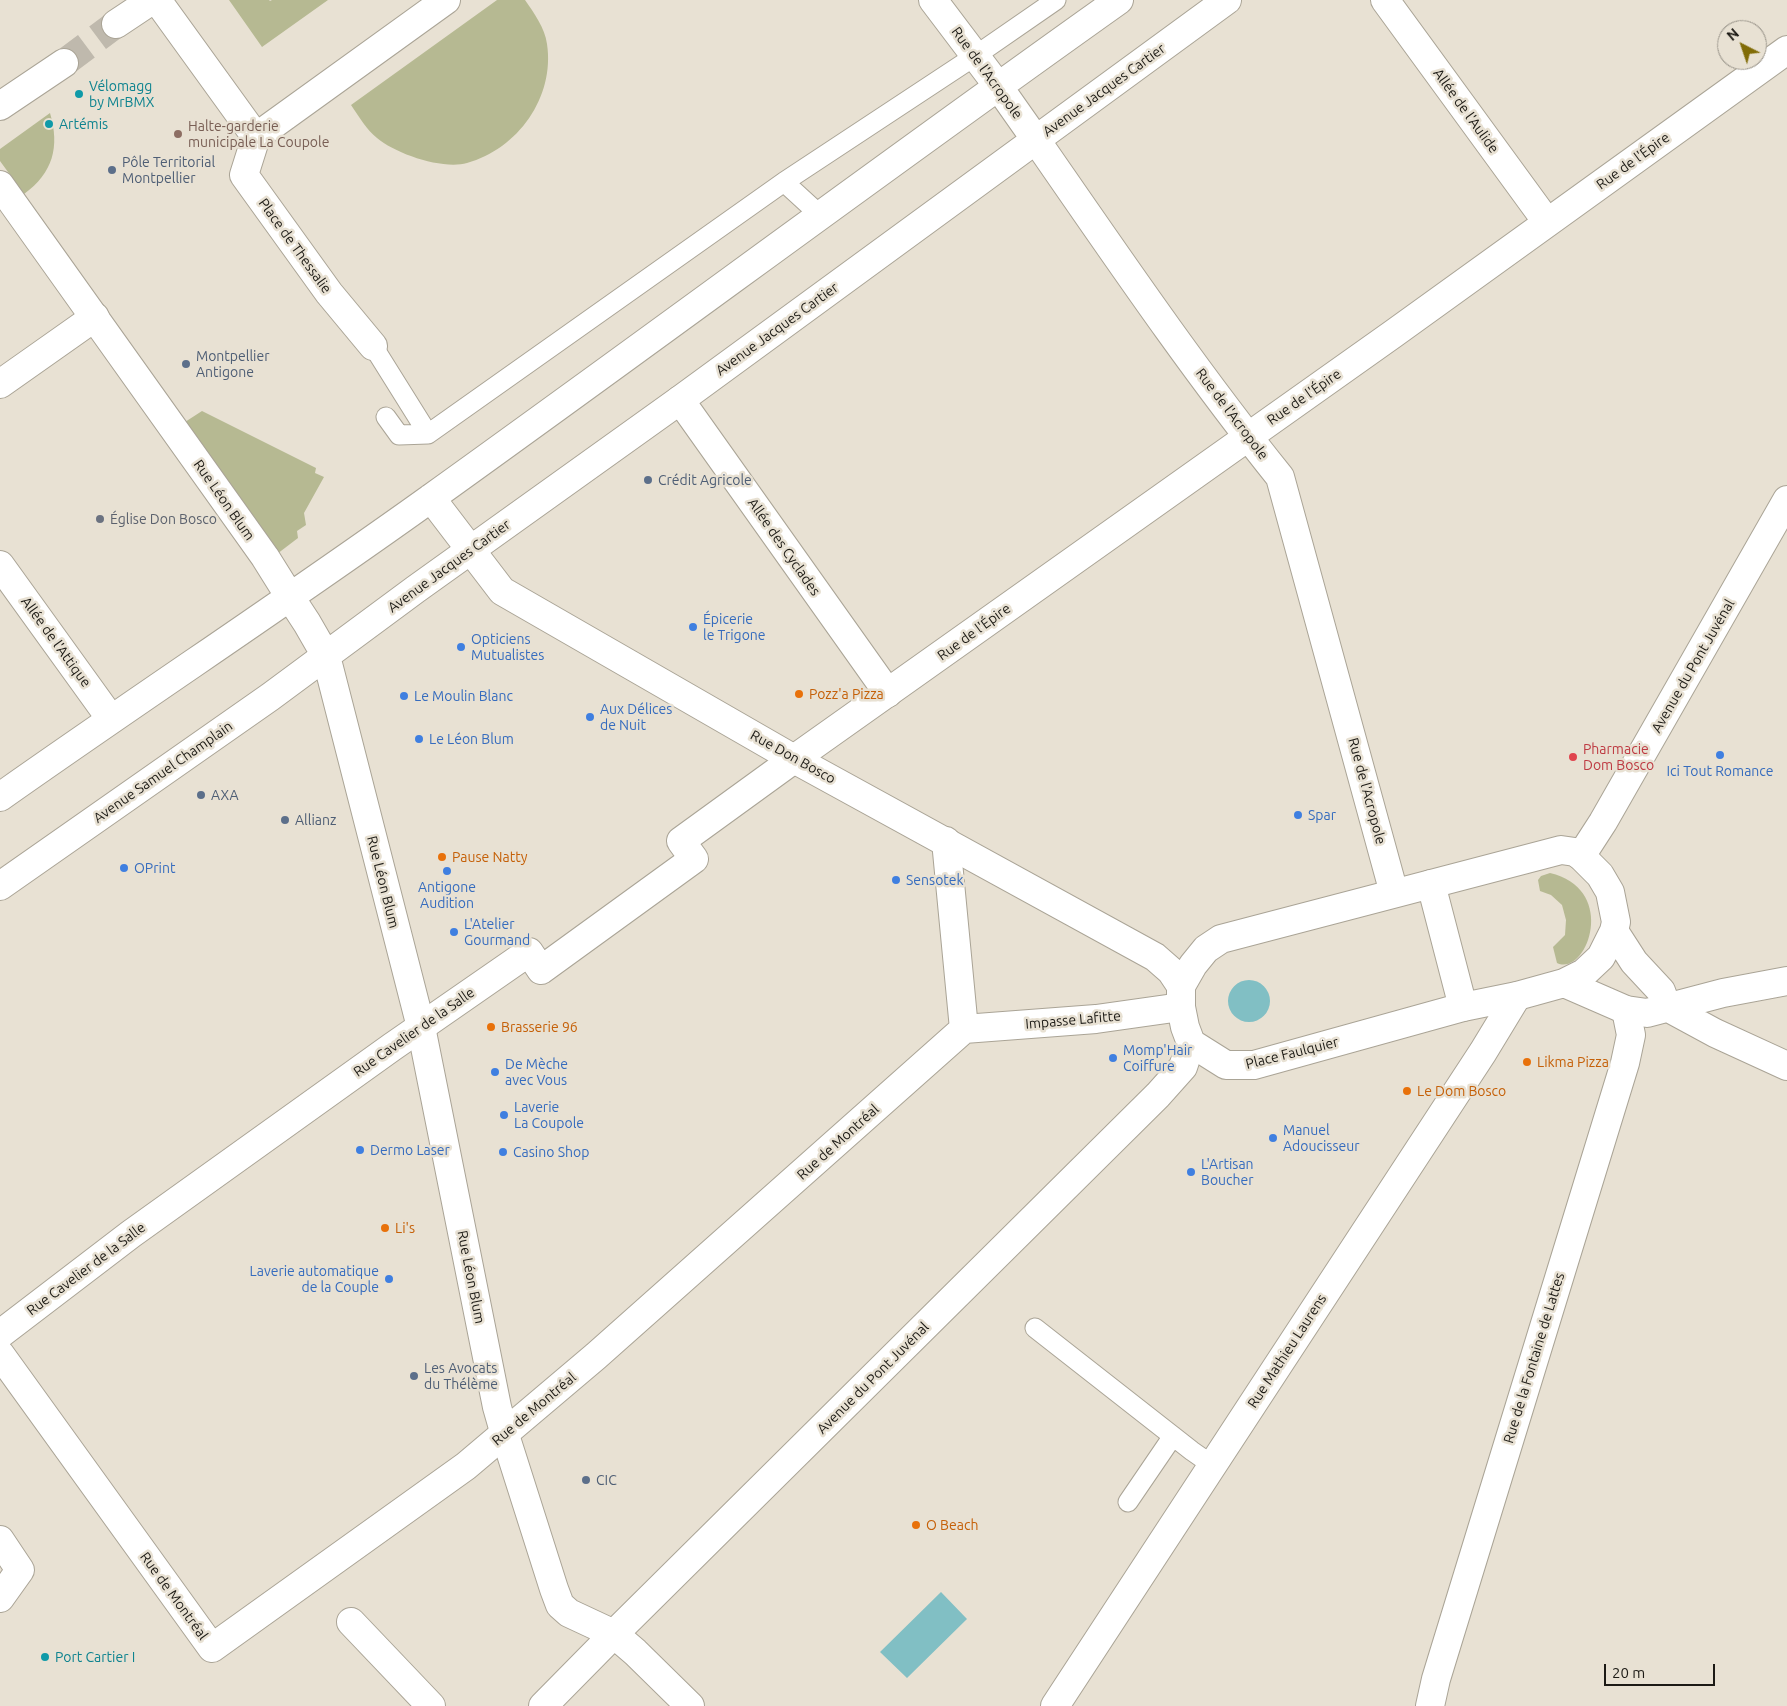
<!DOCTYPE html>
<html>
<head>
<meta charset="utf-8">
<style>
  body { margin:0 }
  #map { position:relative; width:1787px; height:1706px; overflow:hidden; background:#e8e1d3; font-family:Ubuntu,sans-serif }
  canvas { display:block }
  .north { position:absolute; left:1717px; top:20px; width:50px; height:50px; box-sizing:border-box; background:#e8e1d3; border:1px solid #969187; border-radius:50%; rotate:319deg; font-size:14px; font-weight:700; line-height:20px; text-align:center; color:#1c1a15 }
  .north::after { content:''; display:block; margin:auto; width:18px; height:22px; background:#816c07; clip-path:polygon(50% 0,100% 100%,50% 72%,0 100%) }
  .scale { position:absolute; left:1604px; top:1664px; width:111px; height:22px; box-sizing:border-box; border:2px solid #1c1a15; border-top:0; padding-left:6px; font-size:15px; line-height:18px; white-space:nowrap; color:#1c1a15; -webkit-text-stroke:4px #e8e1d3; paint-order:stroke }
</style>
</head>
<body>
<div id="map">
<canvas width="1787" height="1706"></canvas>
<div class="north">N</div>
<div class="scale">20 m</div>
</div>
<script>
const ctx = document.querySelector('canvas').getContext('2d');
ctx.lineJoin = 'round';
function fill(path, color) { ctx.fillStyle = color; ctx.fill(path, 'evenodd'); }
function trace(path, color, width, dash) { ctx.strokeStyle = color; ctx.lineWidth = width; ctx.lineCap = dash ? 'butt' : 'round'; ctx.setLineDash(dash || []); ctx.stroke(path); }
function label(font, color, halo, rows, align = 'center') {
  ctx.font = font + ' Ubuntu,sans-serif'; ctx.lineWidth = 5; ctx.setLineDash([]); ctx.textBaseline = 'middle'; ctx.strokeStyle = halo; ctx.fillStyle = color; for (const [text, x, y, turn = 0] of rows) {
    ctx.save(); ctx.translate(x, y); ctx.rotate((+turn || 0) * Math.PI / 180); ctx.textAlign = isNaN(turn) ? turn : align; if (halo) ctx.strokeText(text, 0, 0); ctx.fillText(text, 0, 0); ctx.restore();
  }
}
const green = new Path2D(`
  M 229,0 L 269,0 L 270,1 L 272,0 L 328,0 L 262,47 Z
  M 497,0 L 525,0 C 534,13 545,28 547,44 C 555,97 518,149 467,163 C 443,170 396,154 377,138 C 367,130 359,117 351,105 Z
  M 50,113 C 60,147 53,173 24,194 L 0,161 L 0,149 Z
  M 202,411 L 316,468 L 315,473 L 324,477 L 304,513 L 306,525 L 297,531 L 298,538 L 277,554 L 185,422 Z
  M 1550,873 C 1619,889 1587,977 1557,963 L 1553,947 L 1565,935 L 1566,920 L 1562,905 L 1551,895 L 1540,891 L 1538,880 L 1541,876 Z`);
const water = new Path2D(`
  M1228 1001a21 21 0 1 1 42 0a21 21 0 1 1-42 0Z
  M 941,1592 L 967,1619 L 907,1678 L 880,1652 Z`);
const pedestrianTunnel = new Path2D(`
  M 64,63 L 116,24`);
const service = new Path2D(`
  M 784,182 L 820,215
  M 373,346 L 428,434
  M 386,417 L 399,435 L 428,434 L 784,182 L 975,56 L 1056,0
  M 1035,1328 L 1192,1451 L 1212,1465
  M 1128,1502 L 1173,1436`);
const pedestrian = new Path2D(`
  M 157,0 L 256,137 L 446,0
  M 1385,0 L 1547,222
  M 116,24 L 152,0
  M 0,106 L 64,63
  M 256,137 L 244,175 L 329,293 L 373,346
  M 0,384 L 95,317
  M 680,400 L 888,693
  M 0,565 L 111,719
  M 1431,884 L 1463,1007
  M 0,1334 L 131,1234 L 392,1047 L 529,952 L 541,970 L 694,859 L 681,841 L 794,759`);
const minor = new Path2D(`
  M 933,0 L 998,86
  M 1036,140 C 1115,254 1193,369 1280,477 L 1394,893
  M 0,185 L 265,557 L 290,597
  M 794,759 L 1393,334 L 1787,50
  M 946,841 L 964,1029
  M 1581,856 L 1603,822 L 1787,500
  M 964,1029 L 1096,1019 L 1181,1007
  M 0,1354 L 212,1648 L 466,1466 L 596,1356 L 964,1029
  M 0,1540 L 20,1570 L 0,1598
  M 351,1622 L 431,1706
  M 690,1706 L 635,1652 L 614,1634 L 1158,1095 L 1183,1067 L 1191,1043
  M 1055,1706 L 1483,1052 L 1517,996
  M 1430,1706 L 1436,1679 L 1625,1063 L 1631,1035 L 1626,1010`);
const tertiary = new Path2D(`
  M 998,86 L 1036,140
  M 431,498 L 502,591 L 794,759 L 1155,957 L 1171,971 L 1181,986
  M 290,597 L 307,623 L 326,656 L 421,1027 L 497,1407 L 505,1435 L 554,1589 L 560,1605 L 569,1613 L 614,1634 L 543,1706
  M 0,797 C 143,696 289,600 431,498 C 661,333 888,164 1119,0
  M 1561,850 L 1575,852 L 1581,856 L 1600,875 L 1610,892 L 1616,922 L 1614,931 L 1601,957 L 1584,973 L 1564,983 L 1517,996 L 1463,1007 L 1254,1065 L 1226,1065 L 1191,1043 L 1185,1027 L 1181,1007 L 1181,986 L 1193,965 L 1206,949 L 1221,939 Z
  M 0,886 L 270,697 L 416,589 L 680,400 L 1227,0
  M 1614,931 L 1634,962 L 1661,991 L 1667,1007 L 1715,1033 L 1787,1066
  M 1564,983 L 1626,1010 L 1647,1013 L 1723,993 L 1787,981`);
const markers = [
  [79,94,5,"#0f9aa8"],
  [49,124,5,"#0f9aa8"],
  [178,134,5,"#8d6e63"],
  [112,170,5,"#5c6f8a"],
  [186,364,5,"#5c6f8a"],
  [648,480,5,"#5c6f8a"],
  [100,519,5,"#6b7280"],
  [693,627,5,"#3f7fe0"],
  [461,647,5,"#3f7fe0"],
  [799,694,5,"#e8710a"],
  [404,696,5,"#3f7fe0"],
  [590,717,5,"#3f7fe0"],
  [419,739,5,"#3f7fe0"],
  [1720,755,5,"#3f7fe0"],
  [1573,757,5,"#e0444e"],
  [201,795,5,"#5c6f8a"],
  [1298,815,5,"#3f7fe0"],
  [285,820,5,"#5c6f8a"],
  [442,857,5,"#e8710a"],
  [124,868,5,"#3f7fe0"],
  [447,871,5,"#3f7fe0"],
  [896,880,5,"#3f7fe0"],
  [454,932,5,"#3f7fe0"],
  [491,1027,5,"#e8710a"],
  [1113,1058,5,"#3f7fe0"],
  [1527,1062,5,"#e8710a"],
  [495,1072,5,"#3f7fe0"],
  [1407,1091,5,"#e8710a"],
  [504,1115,5,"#3f7fe0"],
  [1273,1138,5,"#3f7fe0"],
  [360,1150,5,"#3f7fe0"],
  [503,1152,5,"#3f7fe0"],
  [1191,1172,5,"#3f7fe0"],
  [385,1228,5,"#e8710a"],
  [389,1279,5,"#3f7fe0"],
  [414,1376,5,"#5c6f8a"],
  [586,1480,5,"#5c6f8a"],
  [916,1525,5,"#e8710a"],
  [45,1657,5,"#0f9aa8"]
];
const streetNames = [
  ["Rue de l'Acropole",987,73,54],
  ["Avenue Jacques Cartier",1104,90,-36],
  ["Allée de l'Aulide",1466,111,54],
  ["Rue de l'Épire",1633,161,-36],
  ["Place de Thessalie",295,246,54],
  ["Avenue Jacques Cartier",777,329,-36],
  ["Rue de l'Épire",1304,397,-35],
  ["Rue de l'Acropole",1232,414,53],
  ["Rue Léon Blum",224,500,55],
  ["Allée des Cyclades",784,547,55],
  ["Avenue Jacques Cartier",449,566,-36],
  ["Rue de l'Épire",974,632,-36],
  ["Allée de l'Attique",56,642,54],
  ["Avenue du Pont Juvénal",1693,666,-60],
  ["Rue Don Bosco",793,757,29],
  ["Avenue Samuel Champlain",163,772,-35],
  ["Rue de l'Acropole",1367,791,75],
  ["Rue Léon Blum",383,882,76],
  ["Impasse Lafitte",1073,1020,-5],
  ["Rue Cavelier de la Salle",414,1032,-35],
  ["Place Faulquier",1292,1053,-14],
  ["Rue de Montréal",838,1142,-42],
  ["Rue Cavelier de la Salle",86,1269,-37],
  ["Rue Léon Blum",471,1277,79],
  ["Rue Mathieu Laurens",1287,1351,-57],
  ["Rue de la Fontaine de Lattes",1534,1358,-73],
  ["Avenue du Pont Juvénal",873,1378,-45],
  ["Rue de Montréal",534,1409,-40],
  ["Rue de Montréal",174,1596,54]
];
const cultureNames = [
  ["Vélomagg",89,86],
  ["by MrBMX",89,102],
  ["Artémis",59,124],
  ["Port Cartier I",55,1657]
];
const educationNames = [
  ["Halte-garderie",188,126],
  ["municipale La Coupole",188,142]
];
const serviceNames = [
  ["Pôle Territorial",122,162],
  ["Montpellier",122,178],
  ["Montpellier",196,356],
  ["Antigone",196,372],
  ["Crédit Agricole",658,480],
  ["AXA",211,795],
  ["Allianz",295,820],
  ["Les Avocats",424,1368],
  ["du Thélème",424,1384],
  ["CIC",596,1480]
];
const worshipNames = [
  ["Église Don Bosco",110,519]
];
const shopNames = [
  ["Épicerie",703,619],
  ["le Trigone",703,635],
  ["Opticiens",471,639],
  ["Mutualistes",471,655],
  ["Le Moulin Blanc",414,696],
  ["Aux Délices",600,709],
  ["de Nuit",600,725],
  ["Le Léon Blum",429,739],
  ["Ici Tout Romance",1720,771,"center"],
  ["Spar",1308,815],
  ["OPrint",134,868],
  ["Sensotek",906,880],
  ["Antigone",447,887,"center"],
  ["Audition",447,903,"center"],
  ["L'Atelier",464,924],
  ["Gourmand",464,940],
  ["Momp'Hair",1123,1050],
  ["Coiffure",1123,1066],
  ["De Mèche",505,1064],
  ["avec Vous",505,1080],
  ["Laverie",514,1107],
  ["La Coupole",514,1123],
  ["Manuel",1283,1130],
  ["Adoucisseur",1283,1146],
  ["Dermo Laser",370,1150],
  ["Casino Shop",513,1152],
  ["L'Artisan",1201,1164],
  ["Boucher",1201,1180],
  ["Laverie automatique",379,1271,"right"],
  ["de la Couple",379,1287,"right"]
];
const foodNames = [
  ["Pozz'a Pizza",809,694],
  ["Pause Natty",452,857],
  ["Brasserie 96",501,1027],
  ["Likma Pizza",1537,1062],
  ["Le Dom Bosco",1417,1091],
  ["Li's",395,1228],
  ["O Beach",926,1525]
];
const healthNames = [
  ["Pharmacie",1583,749],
  ["Dom Bosco",1583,765]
];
fill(green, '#b6b992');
fill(water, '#81bfc4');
trace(pedestrianTunnel, '#bfb9ad', 28, [28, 14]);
trace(service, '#aaa496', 21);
trace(pedestrian, '#aaa496', 30);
trace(minor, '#aaa496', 30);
trace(tertiary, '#aaa496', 30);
trace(service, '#fff', 19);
trace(pedestrian, '#fff', 28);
trace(minor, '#fff', 28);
trace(tertiary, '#fff', 28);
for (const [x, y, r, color] of markers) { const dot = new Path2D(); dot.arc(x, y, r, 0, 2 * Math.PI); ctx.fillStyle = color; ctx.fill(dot); trace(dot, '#e8e1d3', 2); }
label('14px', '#1c1a15', '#e8e1d3', streetNames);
label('14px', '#0d838f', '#e8e1d3', cultureNames, 'left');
label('14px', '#785e54', '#e8e1d3', educationNames, 'left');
label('14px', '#4e5e75', '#e8e1d3', serviceNames, 'left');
label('14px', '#5b616d', '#e8e1d3', worshipNames, 'left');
label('14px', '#366cbe', '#e8e1d3', shopNames, 'left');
label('14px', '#c56008', '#e8e1d3', foodNames, 'left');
label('14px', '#be3a42', '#e8e1d3', healthNames, 'left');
</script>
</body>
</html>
